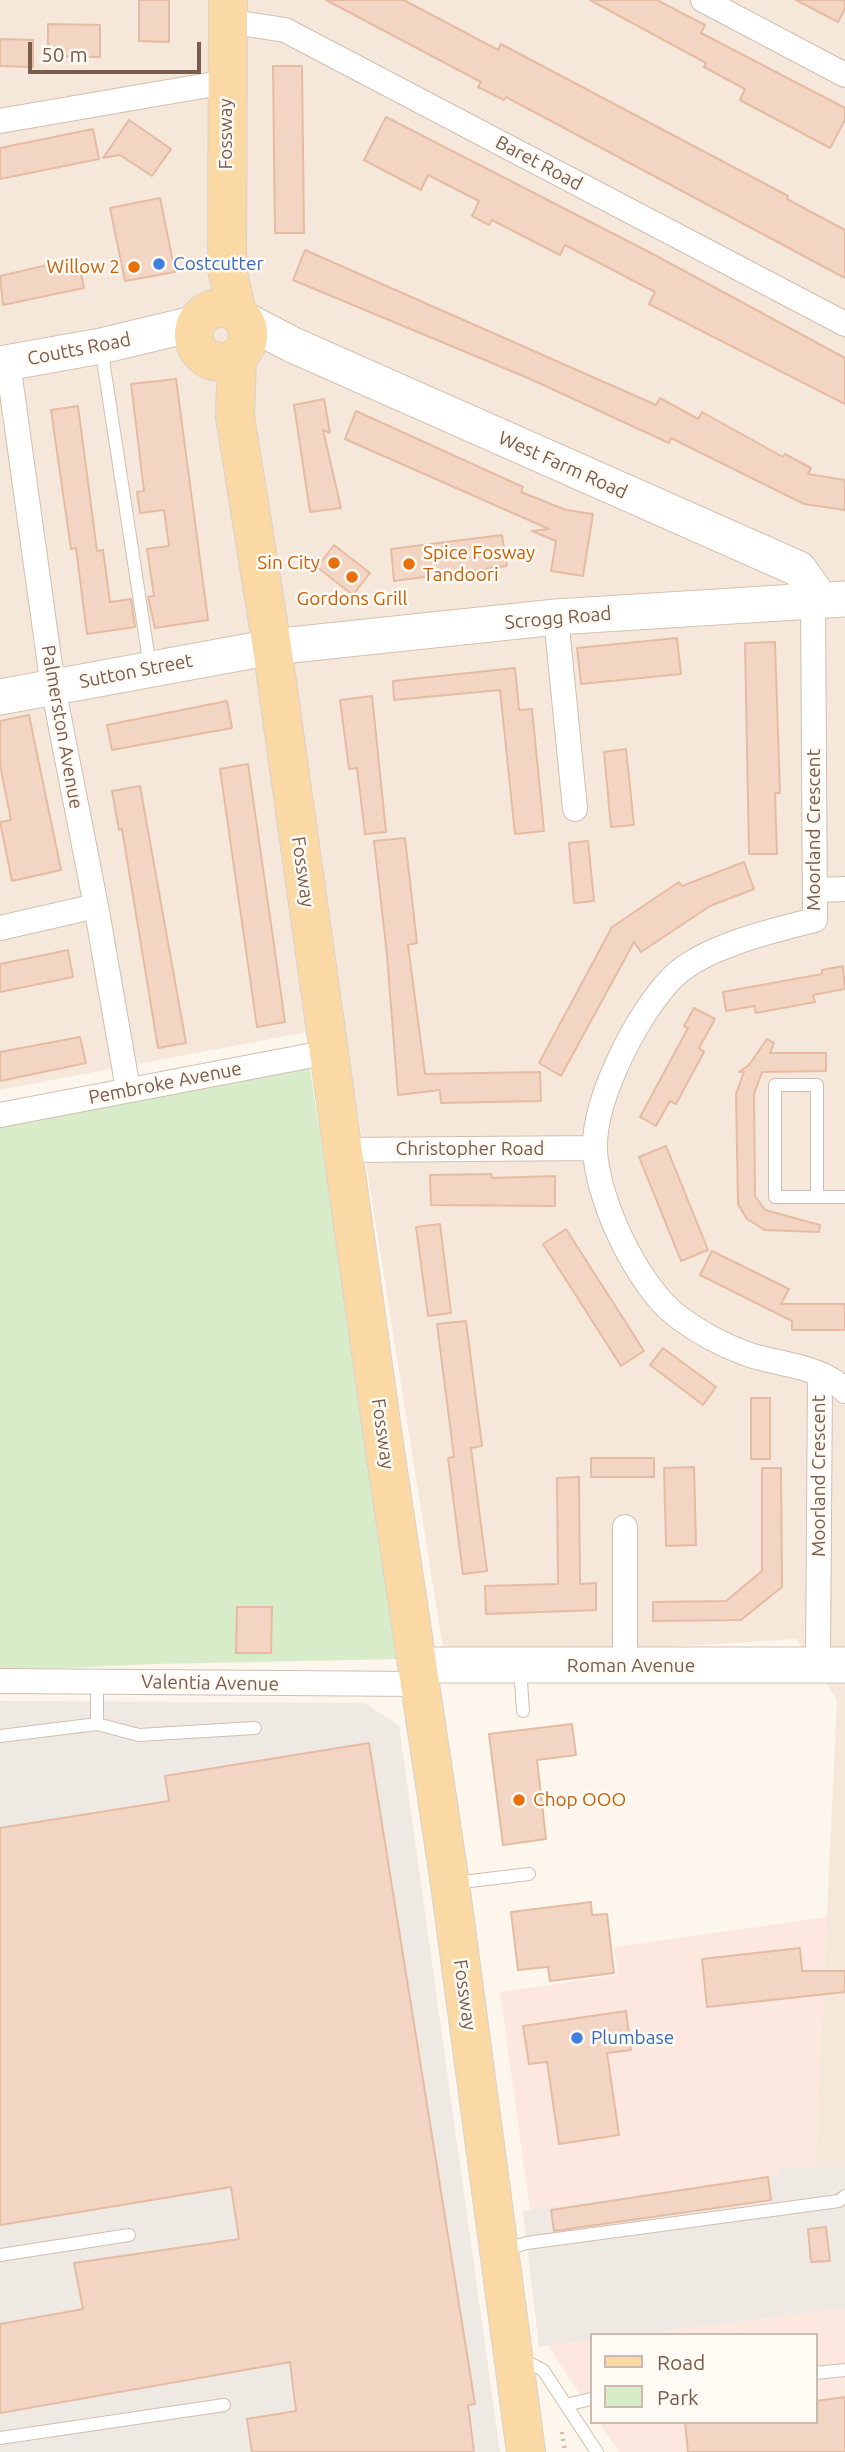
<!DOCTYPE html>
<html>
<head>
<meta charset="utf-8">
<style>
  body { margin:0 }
  #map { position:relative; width:845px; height:2452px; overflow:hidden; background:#fdf6ec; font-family:Ubuntu,sans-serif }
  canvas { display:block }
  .legend { position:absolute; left:590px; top:2333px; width:228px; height:91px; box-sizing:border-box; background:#fffaf3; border:2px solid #cabbb1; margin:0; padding:9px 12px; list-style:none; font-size:21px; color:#7a5c4d }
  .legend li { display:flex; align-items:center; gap:14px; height:35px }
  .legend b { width:35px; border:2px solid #cabbb1 }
  .scale { position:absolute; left:28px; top:42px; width:173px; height:32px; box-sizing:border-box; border:4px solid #7a5c4d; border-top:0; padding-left:9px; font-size:21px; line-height:24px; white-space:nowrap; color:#7a5c4d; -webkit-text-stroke:5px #fffaf3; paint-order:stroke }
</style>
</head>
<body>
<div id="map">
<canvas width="845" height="2452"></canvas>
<ul class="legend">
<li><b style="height:9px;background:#fbd9a5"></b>Road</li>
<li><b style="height:19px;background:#d8ecc9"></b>Park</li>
</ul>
<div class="scale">50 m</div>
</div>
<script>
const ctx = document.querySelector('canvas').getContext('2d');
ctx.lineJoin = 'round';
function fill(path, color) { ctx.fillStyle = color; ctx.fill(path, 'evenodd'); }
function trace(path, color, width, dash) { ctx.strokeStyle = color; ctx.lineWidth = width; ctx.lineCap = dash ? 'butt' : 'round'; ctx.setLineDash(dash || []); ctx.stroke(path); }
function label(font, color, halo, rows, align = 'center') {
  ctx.font = font + ' Ubuntu,sans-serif'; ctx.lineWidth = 5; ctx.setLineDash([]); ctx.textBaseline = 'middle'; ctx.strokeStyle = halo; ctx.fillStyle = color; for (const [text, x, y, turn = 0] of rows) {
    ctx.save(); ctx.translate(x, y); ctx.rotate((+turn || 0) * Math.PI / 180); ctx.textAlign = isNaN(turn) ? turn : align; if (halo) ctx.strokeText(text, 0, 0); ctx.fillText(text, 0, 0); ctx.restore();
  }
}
const residential = new Path2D(`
  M 0,0 L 845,0 L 845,2168 L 815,2168 L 837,1700 L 796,1639 L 445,1661 L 344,1025 L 0,1090 Z`);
const commercial = new Path2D(`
  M 827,1917 L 815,2168 L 780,2168 L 781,2175 L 530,2211 L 500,1992 L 618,1975 L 614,1947 Z
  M 845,2308 L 845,2452 L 619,2452 L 599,2422 L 815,2422 L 815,2335 L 635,2335 Z
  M 591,2340 L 591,2411 L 548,2346 Z`);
const industrial = new Path2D(`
  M 0,1701 L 365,1703 L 399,1726 L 500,2452 L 0,2452 Z
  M 779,2168 L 845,2168 L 845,2308 L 635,2335 L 591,2335 L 591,2340 L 539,2347 L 523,2211 L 780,2175 Z`);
const green = new Path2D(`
  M 308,1058 L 403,1659 L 153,1664 L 0,1671 L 0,1121 Z`);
const building = new Path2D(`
  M 139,0 L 169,0 L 169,42 L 139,41 Z
  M 326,0 L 404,0 L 498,50 L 501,44 L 788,196 L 787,199 L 845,230 L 845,278 L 506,97 L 504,100 L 478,87 L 481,82 Z
  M 590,0 L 657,0 L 705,25 L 701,33 L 845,108 L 845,120 L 830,148 L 740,100 L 745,89 L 704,67 L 706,63 Z
  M 796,0 L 845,0 L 845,9 L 838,22 Z
  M 48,24 L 100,25 L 100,57 L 48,56 Z
  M 0,39 L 33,40 L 33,67 L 0,66 Z
  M 273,66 L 302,66 L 304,233 L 275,233 Z
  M 386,117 L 651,253 L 845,358 L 845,404 L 649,304 L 655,292 L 565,245 L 560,255 L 492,220 L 489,225 L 472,216 L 479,201 L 428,175 L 421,190 L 364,160 Z
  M 129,120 L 171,149 L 152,176 L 120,155 L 103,158 Z
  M 93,129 L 99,159 L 0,179 L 0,148 Z
  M 160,198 L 175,272 L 125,281 L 110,208 Z
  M 305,250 L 656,405 L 660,398 L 698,419 L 702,412 L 783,457 L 785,454 L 811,468 L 808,474 L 845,480 L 845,510 L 804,504 L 671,438 L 669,443 L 528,378 L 293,280 Z
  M 78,258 L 84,288 L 3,305 L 0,276 Z
  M 176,379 L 208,620 L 155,628 L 148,597 L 154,596 L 147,549 L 169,546 L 164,510 L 140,513 L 137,492 L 144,491 L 131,384 Z
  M 324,399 L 330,433 L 323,430 L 341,508 L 310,512 L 294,405 Z
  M 78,406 L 97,551 L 103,550 L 110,602 L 131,599 L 135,627 L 87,634 L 76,548 L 71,549 L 51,410 Z
  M 356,411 L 523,487 L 521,492 L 566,510 L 593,514 L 583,576 L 551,571 L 556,541 L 532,531 L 549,529 L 345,439 Z
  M 502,535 L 507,566 L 394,581 L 391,549 Z
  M 334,545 L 370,573 L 353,595 L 317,567 Z
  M 677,638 L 681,674 L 581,684 L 577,648 Z
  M 775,642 L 780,793 L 775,793 L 777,854 L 749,854 L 745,643 Z
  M 515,668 L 519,710 L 532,709 L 544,831 L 515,834 L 500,690 L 394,700 L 393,681 Z
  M 372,696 L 386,832 L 365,834 L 357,768 L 349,769 L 340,700 Z
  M 227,701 L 232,728 L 112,750 L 107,725 Z
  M 29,715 L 61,870 L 12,881 L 0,822 L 11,820 L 0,765 L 0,721 Z
  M 626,749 L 634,825 L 611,827 L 604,752 Z
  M 248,764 L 285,1022 L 257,1027 L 220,769 Z
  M 140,786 L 186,1043 L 158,1048 L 122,829 L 119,830 L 112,791 Z
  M 405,838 L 417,943 L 408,945 L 425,1074 L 540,1072 L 541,1101 L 441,1103 L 440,1090 L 398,1095 L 387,955 L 374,841 Z
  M 588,841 L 594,901 L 574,903 L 569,843 Z
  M 744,862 L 754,889 L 710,906 L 641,952 L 634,942 L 561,1076 L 539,1063 L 612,927 L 679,882 L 682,886 Z
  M 68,950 L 73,977 L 0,992 L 0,964 Z
  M 843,966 L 845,989 L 813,995 L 815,1002 L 756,1013 L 754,1006 L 726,1011 L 723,992 L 822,974 L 822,970 Z
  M 694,1008 L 715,1019 L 699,1048 L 704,1052 L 676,1104 L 670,1101 L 656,1126 L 640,1117 L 688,1028 L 684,1026 Z
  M 80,1037 L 86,1063 L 0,1081 L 0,1052 Z
  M 767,1039 L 774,1043 L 770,1053 L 826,1053 L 826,1071 L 762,1072 L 754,1094 L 755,1196 L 765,1210 L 820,1225 L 819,1232 L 765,1230 L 747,1219 L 738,1204 L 736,1094 L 744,1072 L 739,1072 L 749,1065 Z
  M 666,1146 L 708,1250 L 681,1261 L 639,1157 Z
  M 491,1174 L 492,1178 L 555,1176 L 555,1206 L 431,1205 L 430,1175 Z
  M 440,1224 L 451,1313 L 428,1316 L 416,1227 Z
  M 566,1229 L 644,1351 L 621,1366 L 543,1244 Z
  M 712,1251 L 789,1289 L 781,1304 L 845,1304 L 845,1330 L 792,1330 L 792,1321 L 700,1275 Z
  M 466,1321 L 482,1446 L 471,1448 L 487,1571 L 463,1574 L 448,1458 L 454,1457 L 437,1324 Z
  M 663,1348 L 716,1387 L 703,1405 L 650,1365 Z
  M 751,1398 L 770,1398 L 770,1459 L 751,1459 Z
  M 591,1458 L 654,1458 L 654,1477 L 591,1477 Z
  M 694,1467 L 696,1545 L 666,1546 L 664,1468 Z
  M 762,1468 L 781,1468 L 782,1587 L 741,1620 L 653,1621 L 653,1602 L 726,1601 L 762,1571 Z
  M 579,1477 L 580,1584 L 596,1583 L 596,1610 L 486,1614 L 485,1586 L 558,1584 L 557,1478 Z
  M 237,1607 L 272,1607 L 271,1653 L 236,1653 Z
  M 572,1724 L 576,1755 L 537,1760 L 546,1839 L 503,1845 L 489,1734 Z
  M 369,1743 L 475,2404 L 468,2405 L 474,2452 L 252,2452 L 247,2419 L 296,2411 L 290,2362 L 0,2413 L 0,2324 L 83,2309 L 74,2263 L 239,2239 L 231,2187 L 0,2225 L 0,1828 L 169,1801 L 165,1776 Z
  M 591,1902 L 592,1915 L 607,1914 L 614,1973 L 550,1981 L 548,1967 L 518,1970 L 511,1912 Z
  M 800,1948 L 802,1971 L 845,1971 L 845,1992 L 707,2007 L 702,1959 Z
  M 626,2011 L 631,2050 L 607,2053 L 619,2135 L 559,2144 L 547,2062 L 529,2064 L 523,2026 Z
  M 768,2177 L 771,2200 L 554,2231 L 551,2210 Z
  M 826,2227 L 830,2261 L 811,2262 L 808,2229 Z
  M 845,2397 L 845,2452 L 688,2452 L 685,2422 L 815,2422 L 815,2401 Z`);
const path = new Path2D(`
  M 562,2432 L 565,2452`);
const lane = new Path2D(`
  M 101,347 L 150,667
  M 817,1197 L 817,1085 L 775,1085 L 775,1197 L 845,1197
  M 520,1667 L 523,1711
  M 97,1724 L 139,1735 L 255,1728
  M 0,1736 L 97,1724 L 97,1682
  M 454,1883 L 529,1874
  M 503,2250 L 527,2243 L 839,2201 L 845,2196
  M 0,2255 L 129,2235
  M 519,2358 L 543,2370 L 597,2452
  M 815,2373 L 845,2370
  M 566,2405 L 591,2399
  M 0,2438 L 224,2405`);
const street = new Path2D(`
  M 703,0 L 845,75
  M 227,21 L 285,30 L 845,324
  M 0,121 L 226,82
  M 8,363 L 53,687 L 96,906 L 128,1089
  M 813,599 L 815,920 C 774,930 703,947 673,977 C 638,1012 594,1098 595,1148 C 596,1198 637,1285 677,1316 C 698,1332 722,1345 747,1354 C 777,1365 822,1365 845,1391
  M 556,617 L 575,809
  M 816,890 L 845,889
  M 0,928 L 96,906
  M 0,1115 L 329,1052
  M 344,1150 L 595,1148
  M 625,1527 L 625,1666
  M 818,1665 L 820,1376
  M 0,1681 L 421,1684`);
const secondary = new Path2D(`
  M 243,319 L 293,345 L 799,569 L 820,599
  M 0,364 L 101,346 L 197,323
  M 0,697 L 272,647 L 556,617 L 845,599
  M 417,1665 L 845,1665`);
const primary = new Path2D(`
  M 228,0 L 227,269 L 237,313
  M194 335a27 27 0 1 1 54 0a27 27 0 1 1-54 0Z
  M 237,358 L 235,416 L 272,647 L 385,1451 L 450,1884 L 526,2452`);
const markers = [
  [159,264,7,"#3f7fe0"],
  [134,267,7,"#e8710a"],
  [334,563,7,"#e8710a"],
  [409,564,7,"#e8710a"],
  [352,577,7,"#e8710a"],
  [519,1800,7,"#e8710a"],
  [577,2038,7,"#3f7fe0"]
];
const streetNames = [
  ["Fossway",226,134,-90],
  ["Baret Road",539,163,28],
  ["Coutts Road",79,349,-11],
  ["West Farm Road",563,465,24],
  ["Scrogg Road",558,618,-5],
  ["Sutton Street",136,671,-11],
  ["Palmerston Avenue",62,727,80],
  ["Moorland Crescent",814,830,-90],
  ["Fossway",303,872,82],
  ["Pembroke Avenue",165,1083,-11],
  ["Christopher Road",470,1149],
  ["Fossway",383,1434,82],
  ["Moorland Crescent",819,1476,-90],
  ["Roman Avenue",631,1666],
  ["Valentia Avenue",210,1683,1],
  ["Fossway",465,1995,82]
];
const shopNames = [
  ["Costcutter",173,264],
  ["Plumbase",591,2038]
];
const foodNames = [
  ["Willow 2",120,267],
  ["Spice Fosway",423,553,"left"],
  ["Tandoori",423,575,"left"],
  ["Sin City",320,563],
  ["Gordons Grill",352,599,"center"],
  ["Chop OOO",533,1800,"left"]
];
fill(residential, '#f5e8da');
fill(commercial, '#fde8e0');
fill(industrial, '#efe9e4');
fill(green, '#d8ecc9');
fill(building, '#f3d5c3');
trace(building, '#e6bba3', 2);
trace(lane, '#d1beb0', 14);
trace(street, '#d1beb0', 26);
trace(secondary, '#d6c0b0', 37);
trace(primary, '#dad1cd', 40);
trace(path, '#d9b8a5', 4.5, [2, 5]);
trace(lane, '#fff', 12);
trace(street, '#fff', 24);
trace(secondary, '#fff', 35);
trace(primary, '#fbd9a5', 38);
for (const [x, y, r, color] of markers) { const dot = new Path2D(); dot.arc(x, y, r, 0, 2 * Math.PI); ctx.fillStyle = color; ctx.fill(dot); trace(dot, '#fffaf3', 2.5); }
label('19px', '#7a5c4d', '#fffaf3', streetNames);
label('19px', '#366cbe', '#fffaf3', shopNames, 'left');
label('19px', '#c56008', '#fffaf3', foodNames, 'right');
</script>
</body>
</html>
